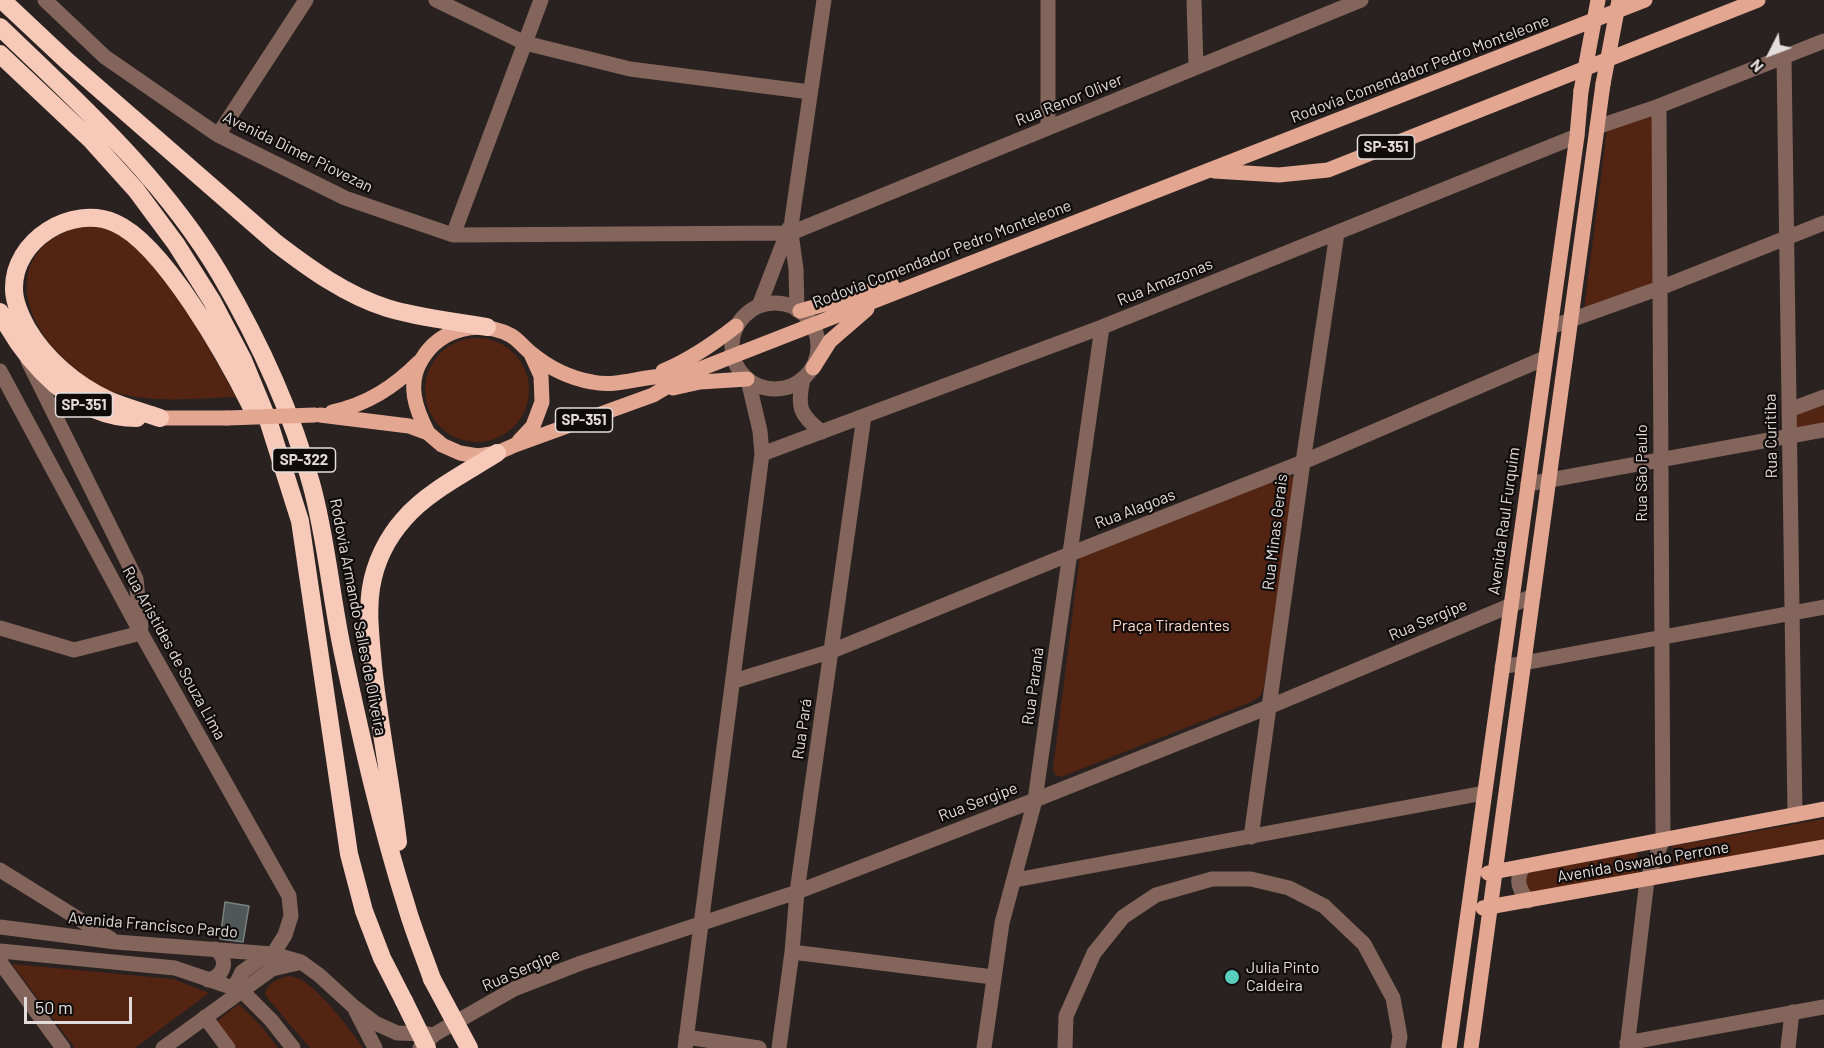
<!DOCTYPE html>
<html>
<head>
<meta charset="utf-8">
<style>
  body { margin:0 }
  #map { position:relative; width:1824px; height:1048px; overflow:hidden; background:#292220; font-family:Barlow,sans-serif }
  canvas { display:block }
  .north { position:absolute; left:1740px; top:24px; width:60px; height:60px; -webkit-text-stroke:4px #0f0c0b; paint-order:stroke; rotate:228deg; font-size:16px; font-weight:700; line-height:24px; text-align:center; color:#e2dddc }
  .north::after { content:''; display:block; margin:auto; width:21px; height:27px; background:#e2dddc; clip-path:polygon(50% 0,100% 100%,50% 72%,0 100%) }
  .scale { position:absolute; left:24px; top:997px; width:108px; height:27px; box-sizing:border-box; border:3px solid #e2dddc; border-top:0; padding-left:8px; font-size:18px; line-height:21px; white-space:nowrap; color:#e2dddc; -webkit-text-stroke:4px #0f0c0b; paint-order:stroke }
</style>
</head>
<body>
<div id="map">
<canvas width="1824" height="1048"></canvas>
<div class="north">N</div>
<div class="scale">50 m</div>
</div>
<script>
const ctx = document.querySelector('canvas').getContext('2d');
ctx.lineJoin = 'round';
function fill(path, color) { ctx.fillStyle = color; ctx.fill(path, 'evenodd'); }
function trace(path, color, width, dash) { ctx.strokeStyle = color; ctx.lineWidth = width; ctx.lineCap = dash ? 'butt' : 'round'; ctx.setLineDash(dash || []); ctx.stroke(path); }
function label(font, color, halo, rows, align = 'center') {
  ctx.font = font + ' Barlow,sans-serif'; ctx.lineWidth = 4.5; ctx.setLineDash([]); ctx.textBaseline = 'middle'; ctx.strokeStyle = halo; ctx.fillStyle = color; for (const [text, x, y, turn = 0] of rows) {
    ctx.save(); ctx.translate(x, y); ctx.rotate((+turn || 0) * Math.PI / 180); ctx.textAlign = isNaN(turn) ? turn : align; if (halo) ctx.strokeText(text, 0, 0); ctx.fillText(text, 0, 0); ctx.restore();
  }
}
const green = new Path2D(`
  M 1654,114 L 1654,282 L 1584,310 L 1607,130 Z
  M 78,227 C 91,227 103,226 114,232 C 161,257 210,350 236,397 C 196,398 153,404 114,392 C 100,388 86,377 75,368 C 21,326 0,252 78,227 Z
  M425 390a52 52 0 1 1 104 0a52 52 0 1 1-104 0Z
  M 1824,401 L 1824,426 L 1794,432 L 1795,411 Z
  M 1288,474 L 1294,478 L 1296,484 L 1263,690 L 1260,696 L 1251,702 L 1061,777 L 1055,774 L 1053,769 L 1080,555 Z
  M 1824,819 L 1824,841 L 1674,867 L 1672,846 Z
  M 1637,852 L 1639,874 L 1515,897 L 1512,876 Z
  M 12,964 L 173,979 L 209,993 L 135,1048 L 75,1048 Z
  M 289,976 C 293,977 299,978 303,981 C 321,992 351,1030 363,1048 L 310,1048 L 265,995 C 266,983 279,978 289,976 Z
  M 239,1004 L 263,1028 L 278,1048 L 236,1048 L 217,1021 Z`);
const building = new Path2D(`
  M 225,902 L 249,906 L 243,942 L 220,939 Z`);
const minor = new Path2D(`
  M 45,0 L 105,57 L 218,135 L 345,198 L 453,235 L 791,233 L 1361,0
  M 436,0 L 525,43 L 630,69 L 810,92
  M 1048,0 L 1048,128
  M 1194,0 L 1196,67
  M 1784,57 L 1795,815
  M 1597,127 L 1659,106 L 1824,41
  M 218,135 L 306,0
  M 453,235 L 541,0
  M732 346a43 43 0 1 1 86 0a43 43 0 1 1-86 0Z
  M 759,306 L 789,228
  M 797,310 L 796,269 L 791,233 L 792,219 L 824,0
  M 1551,327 L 1660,288 L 1824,223
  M 28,361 L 136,579 L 141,627
  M 0,371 L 141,633 L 289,896 L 291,916 L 285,935 L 273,954 L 260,959 L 242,972 L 234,988
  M 803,379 C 797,406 799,415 822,432
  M 1789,410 L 1824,397
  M 762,454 L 1102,327 L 1577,136
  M 1528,484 L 1824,430
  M 0,628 L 74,650 L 141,633
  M 1502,667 L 1824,607
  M 734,681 L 832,651 L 1070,554 L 1303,462 L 1545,358
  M 1251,837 L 1303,462 L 1337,233
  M 1523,867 C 1515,880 1519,889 1528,901
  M 0,870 L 111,939
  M 1015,880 L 1484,793
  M 0,927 L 116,942 L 273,954 L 301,962 L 319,975 L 354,1007 L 375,1023 L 397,1033 L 429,1034
  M 0,951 L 175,968 L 242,991 L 271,1020 L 293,1048
  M 792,952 L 993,977
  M 0,962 L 63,1048
  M 208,980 C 225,976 229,959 215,949
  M 356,1011 L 375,1048
  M 205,1017 L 228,1048
  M 686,1037 L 759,1048
  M 1627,1043 L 1824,1007
  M 163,1048 L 272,969 L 298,963
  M 420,1048 L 435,1034 L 514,989 L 581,963 L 797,892 L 1035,800 L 1271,706 L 1533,596
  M 685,1048 L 762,454 L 760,431 L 748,380
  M 779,1048 L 792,952 L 797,892 L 864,416
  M 984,1048 L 1002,923 L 1035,800 L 1102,327
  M 1065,1048 L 1066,1016 L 1094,953 L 1123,917 L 1156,895 L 1212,879 L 1251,879 L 1289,888 L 1324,906 L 1364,944 L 1393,998 L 1400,1037 L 1398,1048
  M 1627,1048 L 1647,880 L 1663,839 L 1659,106
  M 1788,1048 L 1792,1012`);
const major = new Path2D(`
  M 1214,171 L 1279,175 L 1328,170 L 1758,0
  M 800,311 L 892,285
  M 813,368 L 830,341 L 867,309
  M 663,371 C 690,360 713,344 736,326
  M 673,388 L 700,382 L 747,379
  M 332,412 C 368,404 394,387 419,362
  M 320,415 L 409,426 L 428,433 L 442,445 L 460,453 L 478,456 L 497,453 L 515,445 L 653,395 L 690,373 L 733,356 L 1645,0
  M 160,418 L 227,418
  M 428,433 C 416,410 406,384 422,359 C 440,329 478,319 510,335 C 518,339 524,348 531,353 C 549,368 569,378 592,382 C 611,386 628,381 647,378 C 659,376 671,375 683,374
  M 519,441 L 533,426 L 542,402 L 541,376 L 531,354
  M 1488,873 L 1824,809
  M 1483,908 L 1824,847
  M 1449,1048 L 1577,136 L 1581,91
  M 1471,1048 L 1603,84`);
const highway = new Path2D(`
  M 2,0 L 67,61 L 276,243 C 310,269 346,295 387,308 C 419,318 454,321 487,327
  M 0,27 C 80,104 164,179 221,276 C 259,341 291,410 311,483 C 327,540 331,600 344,658 C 362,742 381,826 407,908 C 414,932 424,956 432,979
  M 0,54 L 91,140 L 136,190 L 176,244 L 212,301 L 243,360 L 269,423 L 300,521 L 349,854 L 364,911 L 382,958 L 404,1001
  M 0,312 C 26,363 75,418 137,418
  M 160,418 C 143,412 124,407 108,400 C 76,385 45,359 27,328 C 21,317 14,301 14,289 C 13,240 72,204 115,223 C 164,244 228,360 252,408
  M 398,842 C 391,783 379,725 373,666 C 371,641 367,613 371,588 C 375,563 387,538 404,519 C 427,492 467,472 497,453`);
const majorBridge = new Path2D(`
  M 1603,84 L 1619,0
  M 1581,91 L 1598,0
  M 227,418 L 315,415`);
const highwayBridge = new Path2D(`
  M 432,979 L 469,1048
  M 404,1001 L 427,1048`);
const markers = [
  [1232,977,8,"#59cebe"]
];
const shields = [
  [1386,147,57],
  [84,405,57],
  [584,420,57],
  [304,460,63]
];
const shieldNames = [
  ["SP-351",1386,147],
  ["SP-351",84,405],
  ["SP-351",584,420],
  ["SP-322",304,460]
];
const streetNames = [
  ["Rodovia Comendador Pedro Monteleone",1420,69,-21],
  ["Rua Renor Oliver",1069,100,-22],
  ["Avenida Dimer Piovezan",298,152,26],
  ["Rodovia Comendador Pedro Monteleone",942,254,-21],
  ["Rua Amazonas",1165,282,-22],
  ["Rua Curitiba",1771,436,-91],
  ["Rua São Paulo",1642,473,-90],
  ["Rua Alagoas",1135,509,-21],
  ["Avenida Raul Furquim",1504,521,-82],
  ["Rua Minas Gerais",1275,532,-83],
  ["Rodovia Armando Salles de Oliveira",358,617,79],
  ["Rua Sergipe",1428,620,-23],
  ["Rua Aristides de Souza Lima",174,653,61],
  ["Rua Paraná",1033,686,-82],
  ["Rua Pará",802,729,-82],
  ["Rua Sergipe",978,802,-21],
  ["Avenida Oswaldo Perrone",1643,862,-10],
  ["Avenida Francisco Pardo",153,925,5],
  ["Rua Sergipe",521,970,-24]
];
const parkNames = [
  ["Praça Tiradentes",1171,626]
];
const poiNames = [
  ["Julia Pinto",1246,968],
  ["Caldeira",1246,986]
];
fill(green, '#542413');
fill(building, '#505857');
trace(building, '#798280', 1.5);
trace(minor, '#83655b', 15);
trace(major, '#e3a691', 15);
trace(highway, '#f6c9b9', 18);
trace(majorBridge, '#e3a691', 15);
trace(highwayBridge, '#f6c9b9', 18);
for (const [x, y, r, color] of markers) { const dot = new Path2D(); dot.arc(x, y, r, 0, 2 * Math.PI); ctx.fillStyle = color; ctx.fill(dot); trace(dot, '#0f0c0b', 2); }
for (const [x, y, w] of shields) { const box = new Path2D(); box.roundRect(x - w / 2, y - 12, w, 24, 4.5); ctx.fillStyle = '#0f0c0b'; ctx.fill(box); trace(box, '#e2dddc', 1.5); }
label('bold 15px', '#e2dddc', null, shieldNames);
label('16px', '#e2dddc', '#0f0c0b', streetNames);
label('16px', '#ffd7c9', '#0f0c0b', parkNames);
label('16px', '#e2dddc', '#0f0c0b', poiNames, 'left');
</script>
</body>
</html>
